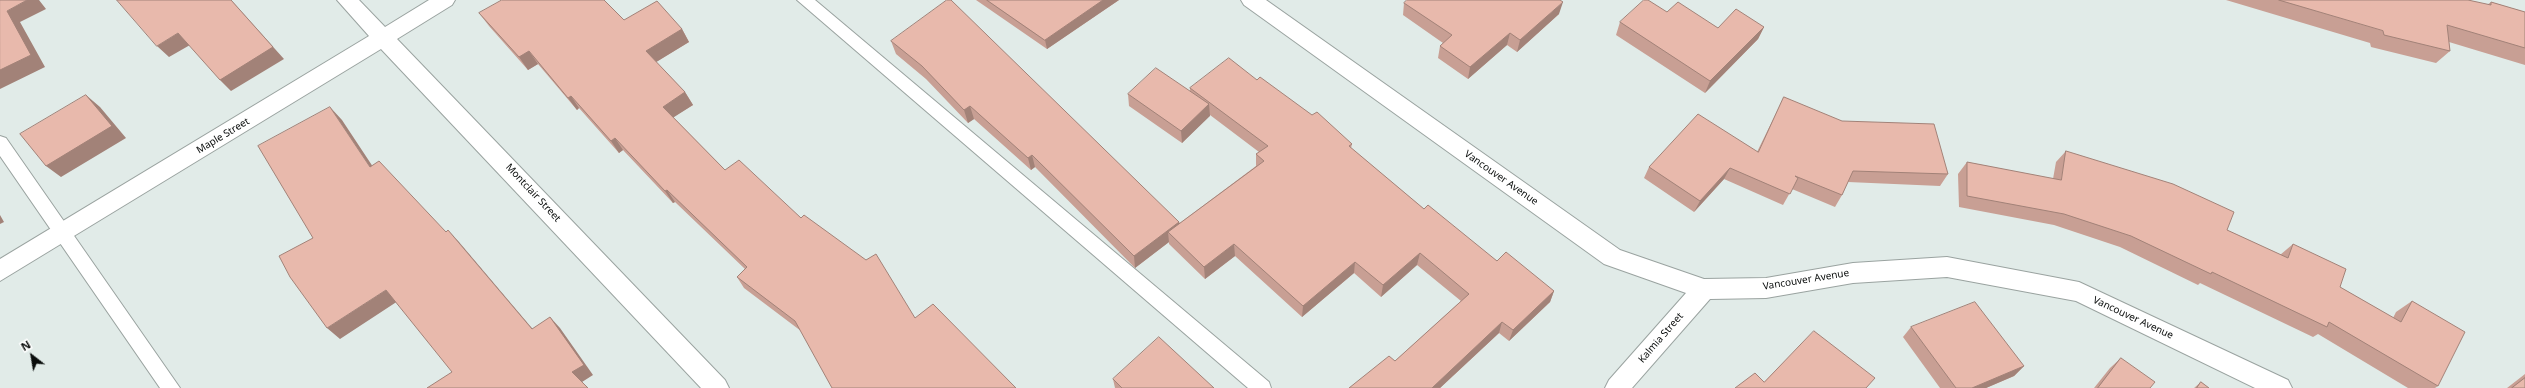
<!DOCTYPE html>
<html>
<head>
<meta charset="utf-8">
<style>
  body { margin:0 }
  #map { position:relative; width:2525px; height:388px; overflow:hidden; background:#e1ebe8; font-family:"Noto Sans",sans-serif }
  canvas { display:block }
  .north { position:absolute; left:12px; top:336px; width:40px; height:40px; -webkit-text-stroke:3px #fff; paint-order:stroke; rotate:329deg; font-size:11px; font-weight:700; line-height:16px; text-align:center; color:#090c0b }
  .north::after { content:''; display:block; margin:auto; width:14px; height:18px; background:#090c0b; clip-path:polygon(50% 0,100% 100%,50% 72%,0 100%) }
</style>
</head>
<body>
<div id="map">
<canvas width="2525" height="388"></canvas>
<div class="north">N</div>
</div>
<script>
const ctx = document.querySelector('canvas').getContext('2d');
ctx.lineJoin = 'round';
function trace(path, color, width, dash) { ctx.strokeStyle = color; ctx.lineWidth = width; ctx.lineCap = dash ? 'butt' : 'round'; ctx.setLineDash(dash || []); ctx.stroke(path); }
function fill(path, color) { ctx.fillStyle = color; ctx.fill(path, 'evenodd'); }
function label(font, color, halo, rows, align = 'center') {
  ctx.font = font + ' "Noto Sans",sans-serif'; ctx.lineWidth = 3; ctx.setLineDash([]); ctx.textBaseline = 'middle'; ctx.strokeStyle = halo; ctx.fillStyle = color; for (const [text, x, y, turn = 0] of rows) {
    ctx.save(); ctx.translate(x, y); ctx.rotate((+turn || 0) * Math.PI / 180); ctx.textAlign = isNaN(turn) ? turn : align; if (halo) ctx.strokeText(text, 0, 0); ctx.fillText(text, 0, 0); ctx.restore();
  }
}
const service = new Path2D(`
  M 797,0 L 815,0 L 1269,382 L 1271,388 L 1248,388 Z
  M 0,136 L 6,138 L 180,388 L 160,388 L 0,156 Z`);
const minor = new Path2D(`
  M 337,0 L 359,0 L 385,27 L 429,0 L 455,0 L 452,5 L 397,39 L 725,380 L 729,388 L 701,388 L 381,49 L 0,281 L 0,259 L 369,36 Z
  M 1241,0 L 1266,0 L 1620,250 L 1704,279 L 1766,278 L 1853,263 L 1947,257 L 2079,282 L 2288,380 L 2292,388 L 2255,388 L 2076,301 L 1947,277 L 1853,283 L 1766,298 L 1710,299 L 1632,388 L 1605,388 L 1609,380 L 1686,293 L 1604,264 L 1244,5 Z`);
const wall = new Path2D(`
  M 976,0 L 1119,0 L 1047,49 Z
  M 2226,0 L 2468,0 L 2487,5 L 2491,2 L 2525,12 L 2525,65 L 2449,42 L 2450,51 L 2436,63 L 2371,47 L 2370,43 Z
  M 1404,3 L 1559,14 L 1517,52 L 1507,45 L 1468,79 L 1438,58 L 1440,46 L 1443,43 L 1403,15 Z
  M 1667,12 L 1718,28 L 1764,27 L 1758,39 L 1705,93 L 1616,35 L 1620,22 Z
  M 479,13 L 624,20 L 682,29 L 689,42 L 656,62 L 685,92 L 693,105 L 673,117 L 725,170 L 801,218 L 915,318 L 1016,388 L 801,331 L 744,288 L 737,277 L 745,269 L 675,202 L 673,203 L 623,150 L 619,153 L 579,108 L 577,110 L 538,64 L 528,70 L 489,26 Z
  M 891,41 L 1179,222 L 1180,223 L 1256,166 L 1256,154 L 1259,152 L 1210,115 L 1182,143 L 1129,106 L 1128,94 L 1190,91 L 1190,88 L 1257,80 L 1352,144 L 1351,148 L 1424,209 L 1497,261 L 1554,291 L 1550,302 L 1509,341 L 1499,333 L 1440,388 L 1349,388 L 1395,361 L 1461,301 L 1417,265 L 1381,297 L 1354,273 L 1302,317 L 1235,256 L 1205,279 L 1169,244 L 1169,242 L 1135,268 L 1035,167 L 1031,170 L 974,119 L 968,123 L 926,79 L 896,54 Z
  M 1784,97 L 1948,174 L 1940,186 L 1848,182 L 1842,195 L 1835,207 L 1792,189 L 1783,205 L 1724,179 L 1694,212 L 1644,178 L 1649,167 L 1757,152 Z
  M 2066,151 L 2227,230 L 2280,255 L 2293,244 L 2340,287 L 2393,318 L 2396,312 L 2412,301 L 2438,386 L 2435,388 L 2408,388 L 2318,334 L 2313,337 L 2200,283 L 2198,285 L 2120,247 L 2054,225 L 1959,207 L 1958,174 L 1967,162 L 2053,179 L 2056,162 Z
  M 1911,327 L 2024,366 L 2014,376 L 1986,388 L 1940,388 L 1903,337 Z
  M 2121,358 L 2150,388 L 2094,388 L 2110,368 Z
  M 2525,374 L 2525,388 L 2507,388 Z
  M 1113,379 L 1214,388 L 1115,388 Z
  M 2201,382 L 2209,388 L 2194,388 Z`);
const shadedWall = new Path2D(`
  M 27,0 L 39,0 L 46,9 L 20,22 L 45,67 L 0,89 L 0,70 L 7,11 Z
  M 231,0 L 284,59 L 231,91 L 220,80 Z
  M 1103,0 L 1119,0 L 1047,49 L 1045,40 Z
  M 1563,2 L 1559,14 L 1517,52 L 1520,40 Z
  M 1764,27 L 1758,39 L 1705,93 L 1710,81 Z
  M 682,29 L 689,42 L 653,64 L 646,51 Z
  M 178,33 L 190,45 L 169,57 L 157,46 Z
  M 1510,33 L 1507,45 L 1468,79 L 1470,67 Z
  M 529,51 L 538,64 L 528,70 L 519,57 Z
  M 685,92 L 693,105 L 671,119 L 663,107 Z
  M 86,95 L 100,107 L 126,138 L 61,177 L 46,166 Z
  M 571,96 L 579,108 L 577,110 L 568,98 Z
  M 1209,104 L 1210,116 L 1182,143 L 1181,131 Z
  M 970,106 L 974,119 L 968,123 L 964,110 Z
  M 330,107 L 342,120 L 381,179 L 370,167 Z
  M 615,138 L 623,150 L 619,153 L 611,141 Z
  M 1032,155 L 1035,167 L 1031,170 L 1028,158 Z
  M 1730,168 L 1724,179 L 1694,212 L 1700,201 Z
  M 667,190 L 675,202 L 673,203 L 665,191 Z
  M 0,215 L 4,222 L 0,224 Z
  M 1179,222 L 1181,234 L 1168,232 L 1169,242 L 1135,268 L 1134,256 Z
  M 448,230 L 459,242 L 542,340 L 532,329 Z
  M 1234,244 L 1235,256 L 1205,279 L 1204,267 Z
  M 1420,253 L 1417,265 L 1381,297 L 1383,285 Z
  M 1355,262 L 1354,273 L 1302,317 L 1303,306 Z
  M 386,290 L 398,301 L 340,339 L 327,328 Z
  M 1554,291 L 1550,302 L 1509,341 L 1513,330 Z
  M 550,317 L 560,328 L 593,375 L 582,382 L 572,372 Z
  M 1502,322 L 1499,333 L 1440,388 L 1432,388 Z
  M 2024,366 L 2014,376 L 1986,388 L 1972,388 Z`);
const building = new Path2D(`
  M 0,0 L 27,0 L 7,11 L 31,55 L 0,70 Z
  M 117,0 L 231,0 L 273,47 L 220,80 L 178,33 L 157,46 Z
  M 502,0 L 604,0 L 624,20 L 657,1 L 682,29 L 646,51 L 685,92 L 663,107 L 725,170 L 739,160 L 801,218 L 804,215 L 866,260 L 876,254 L 915,318 L 933,304 L 1016,388 L 832,388 L 795,321 L 737,277 L 747,267 L 667,190 L 665,191 L 615,138 L 611,141 L 571,96 L 568,98 L 529,51 L 519,57 L 479,13 Z
  M 947,0 L 951,0 L 1179,222 L 1134,256 L 1032,155 L 1028,158 L 970,106 L 964,110 L 922,66 L 891,41 Z
  M 987,0 L 1103,0 L 1045,40 Z
  M 1407,0 L 1560,0 L 1563,2 L 1520,40 L 1510,33 L 1470,67 L 1440,46 L 1452,35 L 1404,3 Z
  M 1644,0 L 1648,0 L 1667,12 L 1678,2 L 1718,28 L 1736,9 L 1764,27 L 1710,81 L 1620,22 Z
  M 2279,0 L 2468,0 L 2491,5 L 2491,2 L 2525,12 L 2525,48 L 2447,25 L 2450,51 L 2384,35 L 2383,31 Z
  M 1229,58 L 1257,80 L 1260,77 L 1312,115 L 1317,112 L 1352,144 L 1349,146 L 1424,209 L 1428,205 L 1497,261 L 1506,252 L 1554,291 L 1513,330 L 1502,322 L 1432,388 L 1349,388 L 1389,356 L 1395,361 L 1469,294 L 1420,253 L 1383,285 L 1355,262 L 1303,306 L 1234,244 L 1204,267 L 1168,232 L 1264,161 L 1256,154 L 1268,146 L 1190,88 Z
  M 1156,68 L 1209,104 L 1181,131 L 1128,94 Z
  M 86,95 L 112,126 L 46,166 L 20,134 Z
  M 1784,97 L 1842,121 L 1934,124 L 1948,174 L 1853,171 L 1842,195 L 1795,176 L 1798,178 L 1790,194 L 1730,168 L 1700,201 L 1649,167 L 1698,114 L 1758,152 Z
  M 330,107 L 370,167 L 379,161 L 446,232 L 448,230 L 532,329 L 550,317 L 584,365 L 572,372 L 588,388 L 427,388 L 452,372 L 386,290 L 327,328 L 290,277 L 279,256 L 313,238 L 258,146 Z
  M 2066,151 L 2173,184 L 2234,212 L 2227,230 L 2288,258 L 2293,244 L 2346,269 L 2340,287 L 2401,322 L 2412,301 L 2465,332 L 2438,386 L 2329,322 L 2327,327 L 2212,272 L 2211,274 L 2131,236 L 2064,214 L 1967,196 L 1967,162 L 2061,180 Z
  M 1975,302 L 2024,366 L 1972,388 L 1956,388 L 1911,327 Z
  M 1814,331 L 1875,378 L 1866,388 L 1735,388 L 1755,373 L 1764,382 Z
  M 1159,337 L 1214,388 L 1122,388 L 1113,379 Z
  M 2121,358 L 2155,382 L 2150,388 L 2098,388 Z
  M 2525,378 L 2525,388 L 2512,388 Z
  M 2201,382 L 2209,388 L 2197,388 Z`);
const streetNames = [
  ["Maple Street",223,136,-31],
  ["Vancouver Avenue",1501,178,35],
  ["Montclair Street",533,193,47],
  ["Vancouver Avenue",1806,280,-9],
  ["Vancouver Avenue",2133,318,25],
  ["Kalmia Street",1661,338,-49]
];
trace(service, '#9aa3a0', 2);
trace(minor, '#9aa3a0', 2);
fill(service, '#fff');
fill(minor, '#fff');
fill(wall, '#c89f94');
fill(shadedWall, '#a28278');
fill(building, '#e8b9ac');
trace(building, '#a28278', 1);
label('10px', '#090c0b', '#fff', streetNames);
</script>
</body>
</html>
